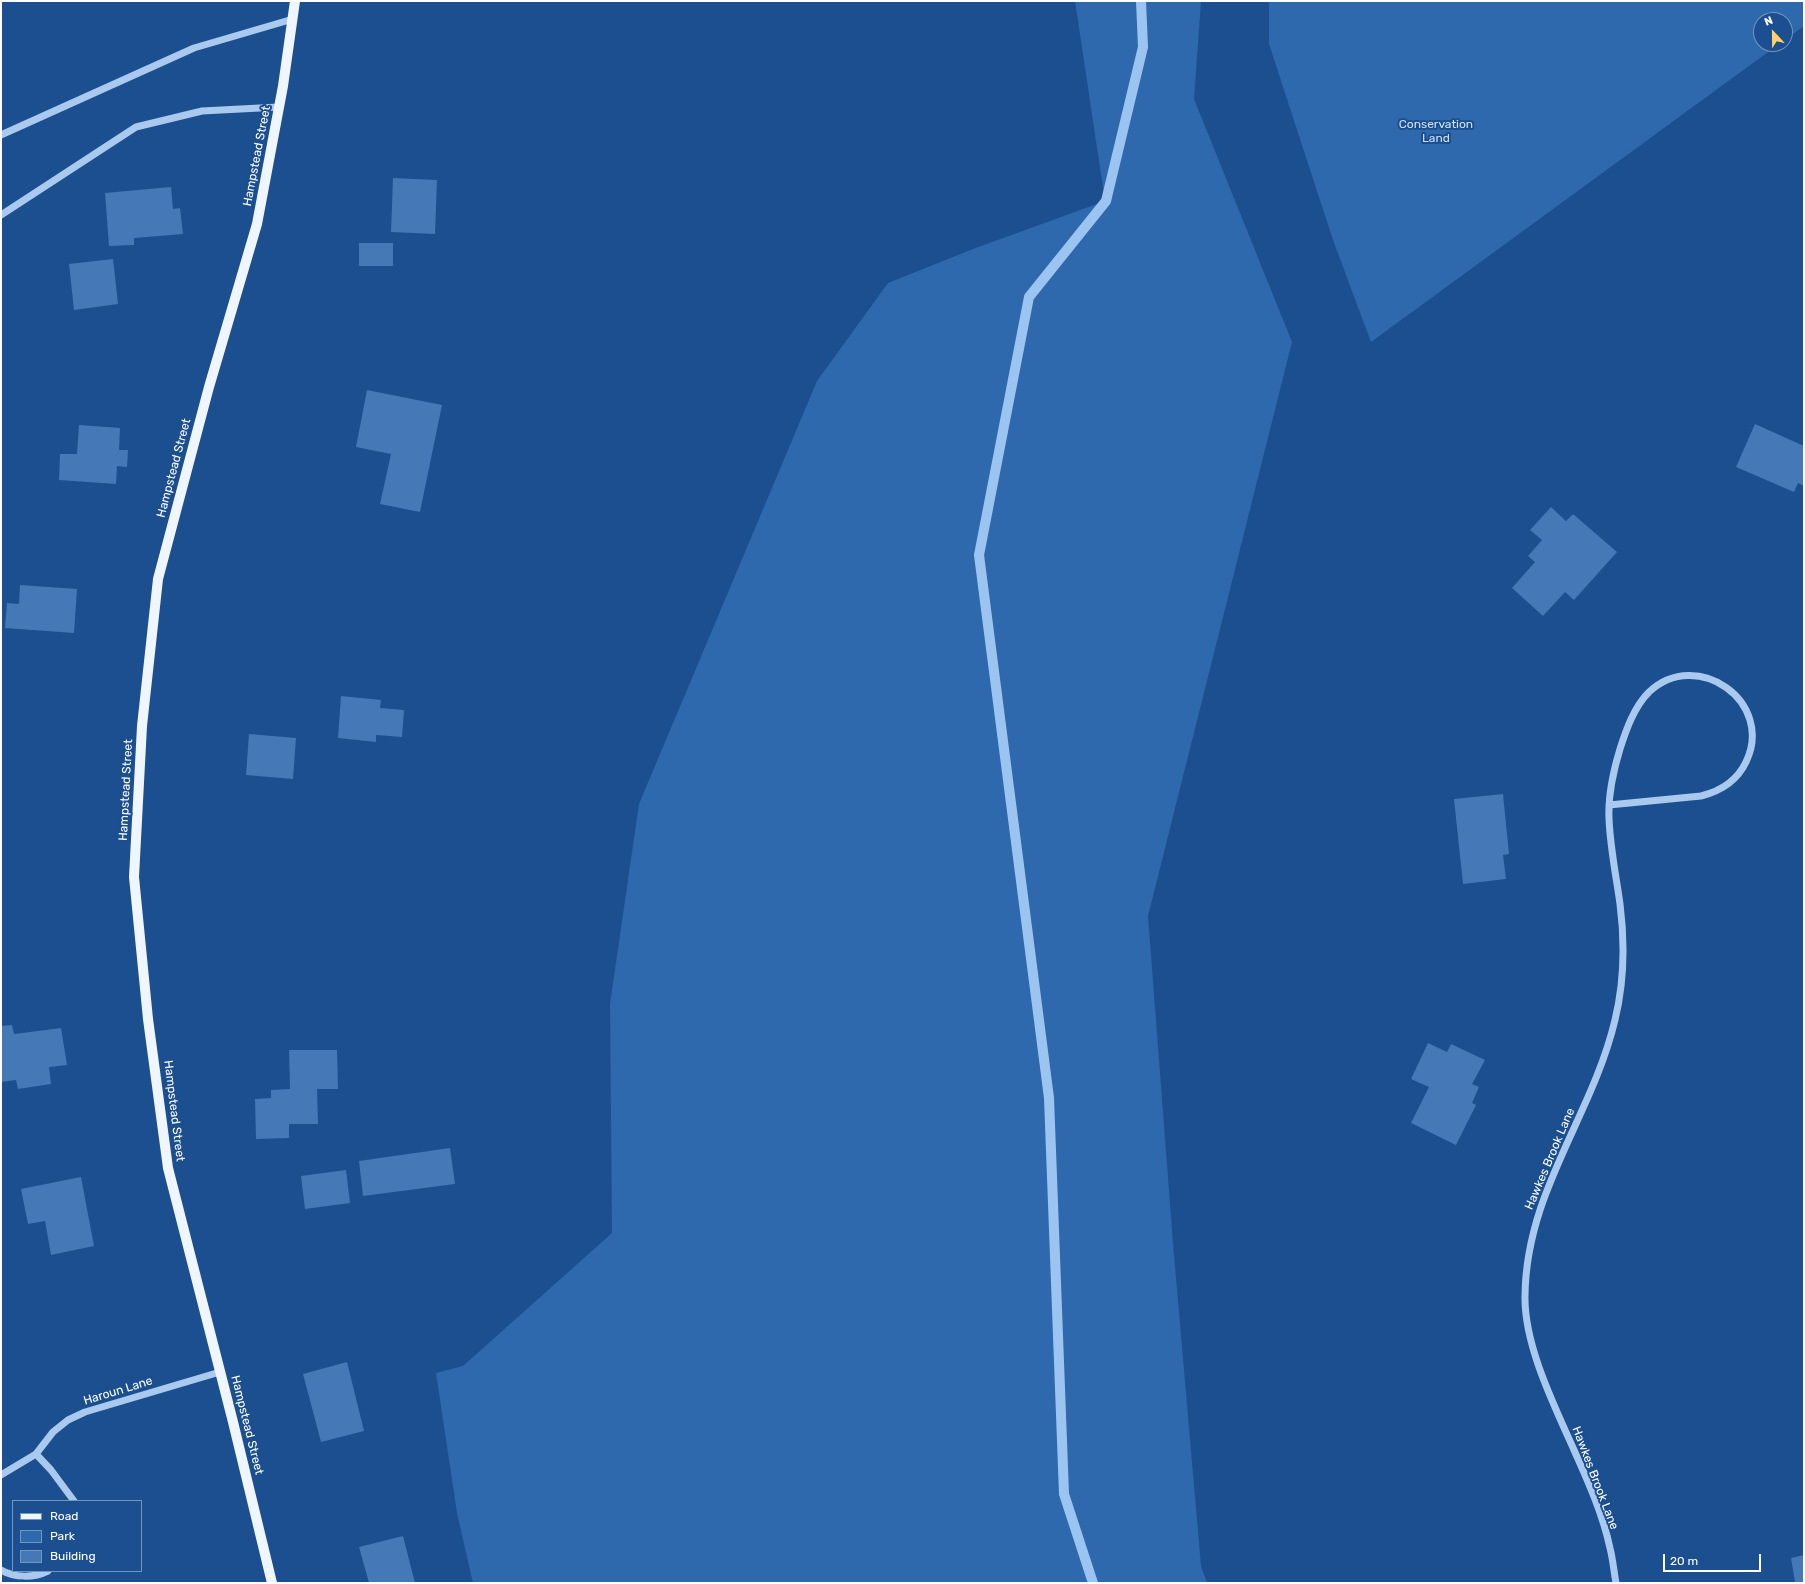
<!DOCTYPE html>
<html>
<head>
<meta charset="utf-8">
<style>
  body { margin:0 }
  #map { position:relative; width:1805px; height:1584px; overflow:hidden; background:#1b4f8f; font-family:Rubik,sans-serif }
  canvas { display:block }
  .frame { position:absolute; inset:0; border:2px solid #fff; pointer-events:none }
  .legend { position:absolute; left:12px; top:1500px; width:130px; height:72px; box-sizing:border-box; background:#1b4f8f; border:1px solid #7695bc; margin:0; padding:5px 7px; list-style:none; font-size:12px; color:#fff }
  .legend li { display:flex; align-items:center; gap:8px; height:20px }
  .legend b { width:20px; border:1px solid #7695bc }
  .north { position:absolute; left:1753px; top:12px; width:40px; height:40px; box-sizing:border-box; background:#1b4f8f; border:1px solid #7695bc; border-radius:50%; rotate:338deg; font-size:11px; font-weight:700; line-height:16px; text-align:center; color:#fff }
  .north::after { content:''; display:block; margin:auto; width:14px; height:18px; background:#ffd166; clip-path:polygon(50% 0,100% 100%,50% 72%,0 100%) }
  .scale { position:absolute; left:1663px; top:1554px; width:98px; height:18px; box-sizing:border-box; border:2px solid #fff; border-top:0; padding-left:5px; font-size:12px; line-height:14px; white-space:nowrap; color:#fff; -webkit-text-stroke:3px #1b4f8f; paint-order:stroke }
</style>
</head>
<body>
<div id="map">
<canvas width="1805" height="1584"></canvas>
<div class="frame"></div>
<ul class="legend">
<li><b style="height:5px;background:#f0f6ff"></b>Road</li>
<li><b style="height:11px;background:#2e69ad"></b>Park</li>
<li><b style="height:11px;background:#4478b7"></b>Building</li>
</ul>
<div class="north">N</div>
<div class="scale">20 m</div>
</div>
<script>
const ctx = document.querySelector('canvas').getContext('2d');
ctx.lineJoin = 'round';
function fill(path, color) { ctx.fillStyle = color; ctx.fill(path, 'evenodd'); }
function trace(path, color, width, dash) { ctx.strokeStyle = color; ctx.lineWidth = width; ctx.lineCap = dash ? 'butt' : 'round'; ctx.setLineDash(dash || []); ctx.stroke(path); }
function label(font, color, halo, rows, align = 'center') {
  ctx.font = font + ' Rubik,sans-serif'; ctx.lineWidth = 4; ctx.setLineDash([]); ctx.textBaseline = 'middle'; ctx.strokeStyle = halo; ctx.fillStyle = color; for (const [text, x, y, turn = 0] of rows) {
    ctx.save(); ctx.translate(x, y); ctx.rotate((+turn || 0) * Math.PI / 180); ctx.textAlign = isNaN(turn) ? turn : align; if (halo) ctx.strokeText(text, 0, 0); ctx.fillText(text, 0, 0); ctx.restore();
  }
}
const green = new Path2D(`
  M 1075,1 L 1201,1 L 1194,99 L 1292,342 L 1148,916 L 1173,1243 L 1201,1566 L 1207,1583 L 473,1583 L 457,1513 L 436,1373 L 463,1366 L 612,1233 L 610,1004 L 639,804 L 817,381 L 888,283 L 973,249 L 1105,201 Z
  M 1269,1 L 1804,1 L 1804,26 L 1785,40 L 1785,20 L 1761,20 L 1761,44 L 1779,44 L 1371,342 L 1333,240 L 1269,44 Z`);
const stream = new Path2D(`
  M 1093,1583 L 1064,1494 L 1049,1098 L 979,555 L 1029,297 L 1106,201 L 1143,47 L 1141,1`);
const building = new Path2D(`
  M 393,178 L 437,180 L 435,234 L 391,232 Z
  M 171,187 L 173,209 L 180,208 L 183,234 L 134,238 L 134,245 L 109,246 L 105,193 Z
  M 359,243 L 393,243 L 393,266 L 359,266 Z
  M 113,259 L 118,304 L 74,310 L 69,264 Z
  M 367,390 L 442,405 L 420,512 L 380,504 L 391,454 L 356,447 Z
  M 1755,424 L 1804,446 L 1804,486 L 1798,483 L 1794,492 L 1736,467 Z
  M 79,425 L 120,428 L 119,450 L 128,450 L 127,467 L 117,466 L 116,484 L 59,480 L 60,454 L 77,454 Z
  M 1551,507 L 1566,521 L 1573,514 L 1617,552 L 1574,600 L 1565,592 L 1543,616 L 1512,588 L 1535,562 L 1528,556 L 1542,540 L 1530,530 Z
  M 20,585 L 77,589 L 74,633 L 5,628 L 7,603 L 19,604 Z
  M 341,696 L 381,700 L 380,708 L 404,710 L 402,737 L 376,735 L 376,742 L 338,738 Z
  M 249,734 L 296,738 L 293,779 L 246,775 Z
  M 1503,794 L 1509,854 L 1503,855 L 1506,879 L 1463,884 L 1454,799 Z
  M 12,1025 L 14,1034 L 61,1028 L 67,1065 L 49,1067 L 51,1084 L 18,1089 L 16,1080 L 1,1082 L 1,1026 Z
  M 1428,1043 L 1447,1052 L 1451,1044 L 1485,1060 L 1472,1084 L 1479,1087 L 1472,1103 L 1476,1105 L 1456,1145 L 1411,1123 L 1429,1087 L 1411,1079 Z
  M 289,1050 L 337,1050 L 338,1089 L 317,1089 L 318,1124 L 289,1124 L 289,1138 L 256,1139 L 255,1099 L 271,1098 L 271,1090 L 290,1089 Z
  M 450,1148 L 455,1184 L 363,1196 L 359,1161 Z
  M 346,1170 L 350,1203 L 305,1209 L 301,1176 Z
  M 81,1177 L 94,1246 L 51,1255 L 45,1221 L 28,1224 L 21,1189 Z
  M 347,1362 L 364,1431 L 321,1442 L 303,1374 Z
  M 403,1536 L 415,1583 L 369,1583 L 359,1547 Z
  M 1804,1555 L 1804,1583 L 1792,1583 L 1795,1582 L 1791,1558 Z`);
const minor = new Path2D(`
  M 1,135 L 194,48 L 293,19
  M 1,215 L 136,127 L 202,111 L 279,107
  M 1609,805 L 1701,796 C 1721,791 1737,781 1746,762 C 1775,702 1697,647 1649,692 C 1634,707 1626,730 1620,749 C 1613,772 1608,794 1609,818 C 1610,847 1616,875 1620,904 C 1625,943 1624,983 1615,1020 C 1592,1117 1526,1191 1525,1296 C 1524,1345 1554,1405 1574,1450 C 1588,1481 1603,1515 1610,1548 C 1613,1560 1614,1572 1616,1583
  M 36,1454 L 51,1470 L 74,1501
  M 1,1475 L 36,1454 L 53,1432 L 68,1420 L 85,1412 L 220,1372
  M 1,1570 C 14,1578 34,1578 48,1571`);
const major = new Path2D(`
  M 272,1583 L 233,1422 L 168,1168 L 148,1019 L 134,877 L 142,726 L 158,579 L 209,387 L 257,224 L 283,86 L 295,1`);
const parkNames = [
  ["Conservation",1436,125],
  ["Land",1436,139]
];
const streetNames = [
  ["Hampstead Street",257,156,-79],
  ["Hampstead Street",174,468,-75],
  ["Hampstead Street",126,790,-87],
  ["Hampstead Street",174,1111,83],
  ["Hawkes Brook Lane",1550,1159,-67],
  ["Haroun Lane",118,1391,-17],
  ["Hampstead Street",247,1425,76],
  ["Hawkes Brook Lane",1595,1478,69]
];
fill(green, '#2e69ad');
trace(stream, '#9cc4f0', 10);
fill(building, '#4478b7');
trace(minor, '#a9c9ee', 7);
trace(major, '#f0f6ff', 10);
label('12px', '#cfe3fa', '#1b4f8f', parkNames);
label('12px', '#fff', '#1b4f8f', streetNames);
</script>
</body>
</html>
